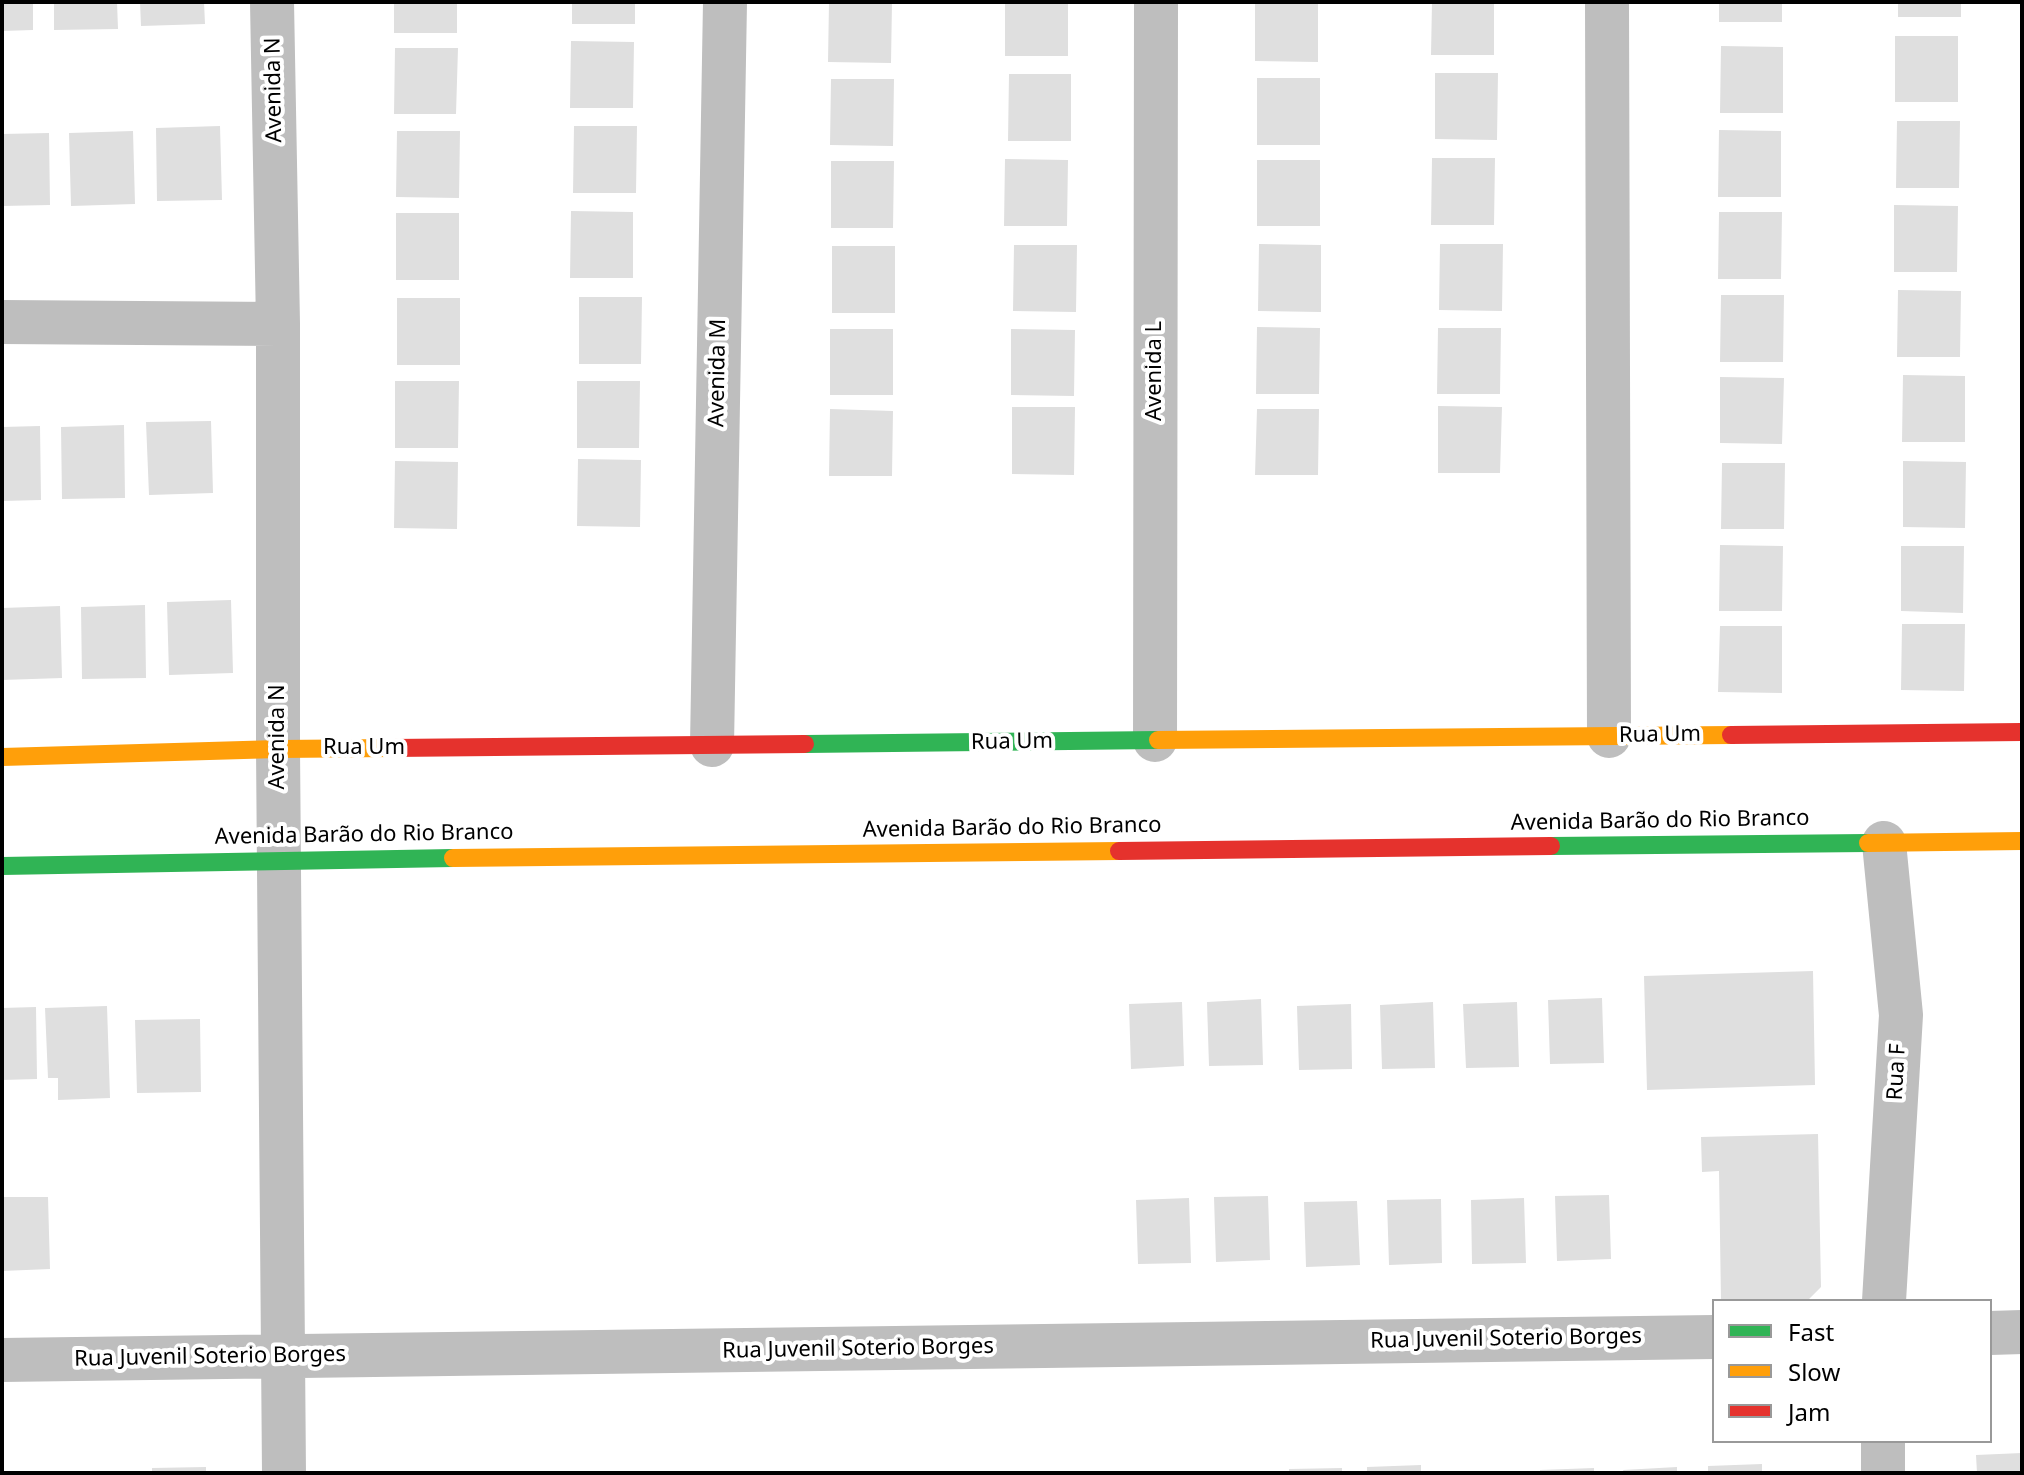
<!DOCTYPE html>
<html>
<head>
<meta charset="utf-8">
<style>
  body { margin:0 }
  #map { position:relative; width:2024px; height:1475px; overflow:hidden; background:#fff; font-family:"Noto Sans",sans-serif }
  canvas { display:block }
  .frame { position:absolute; inset:0; border:4px solid #000; pointer-events:none }
  .legend { position:absolute; left:1712px; top:1299px; width:280px; height:144px; box-sizing:border-box; background:#fff; border:2px solid #999; margin:0; padding:10px 14px; list-style:none; font-size:24px; color:#000 }
  .legend li { display:flex; align-items:center; gap:16px; height:40px }
  .legend b { width:40px; border:2px solid #999 }
</style>
</head>
<body>
<div id="map">
<canvas width="2024" height="1475"></canvas>
<div class="frame"></div>
<ul class="legend">
<li><b style="height:10px;background:#30b455"></b>Fast</li>
<li><b style="height:10px;background:#ff9f0a"></b>Slow</li>
<li><b style="height:10px;background:#e5322d"></b>Jam</li>
</ul>
</div>
<script>
const ctx = document.querySelector('canvas').getContext('2d');
ctx.lineJoin = 'round';
function fill(path, color) { ctx.fillStyle = color; ctx.fill(path, 'evenodd'); }
function trace(path, color, width, dash) { ctx.strokeStyle = color; ctx.lineWidth = width; ctx.lineCap = dash ? 'butt' : 'round'; ctx.setLineDash(dash || []); ctx.stroke(path); }
function label(font, color, halo, rows, align = 'center') {
  ctx.font = font + ' "Noto Sans",sans-serif'; ctx.lineWidth = 8; ctx.setLineDash([]); ctx.textBaseline = 'middle'; ctx.strokeStyle = halo; ctx.fillStyle = color; for (const [text, x, y, turn = 0] of rows) {
    ctx.save(); ctx.translate(x, y); ctx.rotate((+turn || 0) * Math.PI / 180); ctx.textAlign = isNaN(turn) ? turn : align; if (halo) ctx.strokeText(text, 0, 0); ctx.fillText(text, 0, 0); ctx.restore();
  }
}
const building = new Path2D(`
  M 2,2 L 33,2 L 33,30 L 2,31 Z
  M 54,2 L 117,2 L 118,29 L 54,30 Z
  M 140,2 L 204,2 L 205,24 L 141,26 Z
  M 394,2 L 457,2 L 457,33 L 394,33 Z
  M 572,2 L 635,2 L 635,24 L 572,24 Z
  M 829,2 L 892,2 L 891,63 L 828,62 Z
  M 1005,2 L 1068,2 L 1068,56 L 1005,56 Z
  M 1255,2 L 1318,2 L 1318,62 L 1255,61 Z
  M 1432,2 L 1494,2 L 1494,55 L 1431,55 Z
  M 1719,2 L 1782,2 L 1782,22 L 1719,22 Z
  M 1898,2 L 1961,2 L 1961,17 L 1898,17 Z
  M 1895,36 L 1958,36 L 1958,102 L 1895,102 Z
  M 571,41 L 634,42 L 633,108 L 570,108 Z
  M 1721,46 L 1783,47 L 1783,113 L 1720,113 Z
  M 395,48 L 458,48 L 456,114 L 394,114 Z
  M 1435,73 L 1498,73 L 1497,140 L 1435,139 Z
  M 1009,74 L 1071,74 L 1071,141 L 1008,141 Z
  M 1257,78 L 1320,78 L 1320,145 L 1257,145 Z
  M 831,79 L 894,79 L 893,146 L 830,145 Z
  M 1897,121 L 1960,121 L 1959,188 L 1896,188 Z
  M 220,126 L 222,200 L 157,201 L 156,128 Z
  M 574,126 L 637,126 L 636,193 L 573,193 Z
  M 1719,130 L 1781,131 L 1781,197 L 1718,197 Z
  M 133,131 L 135,204 L 71,206 L 69,133 Z
  M 397,131 L 460,131 L 459,198 L 396,197 Z
  M 49,133 L 50,205 L 2,206 L 2,134 Z
  M 1432,158 L 1495,158 L 1494,225 L 1431,225 Z
  M 1005,159 L 1068,160 L 1067,226 L 1004,226 Z
  M 1257,160 L 1320,160 L 1320,226 L 1257,226 Z
  M 831,161 L 894,161 L 893,228 L 831,228 Z
  M 1894,205 L 1958,206 L 1957,272 L 1894,272 Z
  M 571,211 L 633,212 L 633,278 L 570,278 Z
  M 1719,212 L 1782,212 L 1781,279 L 1718,279 Z
  M 396,213 L 459,213 L 459,280 L 396,280 Z
  M 1259,244 L 1321,245 L 1321,312 L 1258,311 Z
  M 1440,244 L 1503,244 L 1502,311 L 1439,310 Z
  M 1014,245 L 1077,245 L 1076,312 L 1013,311 Z
  M 832,246 L 895,246 L 895,313 L 832,313 Z
  M 1898,290 L 1961,291 L 1960,357 L 1897,357 Z
  M 1721,295 L 1784,295 L 1783,362 L 1720,362 Z
  M 579,297 L 642,297 L 641,364 L 579,364 Z
  M 397,298 L 460,298 L 460,365 L 397,365 Z
  M 1257,327 L 1320,328 L 1319,394 L 1256,394 Z
  M 1438,328 L 1501,328 L 1500,394 L 1437,394 Z
  M 830,329 L 893,329 L 893,395 L 830,395 Z
  M 1011,329 L 1075,330 L 1074,396 L 1011,395 Z
  M 1903,375 L 1965,376 L 1965,442 L 1902,442 Z
  M 1720,377 L 1784,378 L 1782,444 L 1720,443 Z
  M 395,381 L 459,381 L 458,448 L 395,448 Z
  M 577,381 L 640,381 L 639,448 L 577,448 Z
  M 1438,406 L 1502,407 L 1500,473 L 1438,473 Z
  M 1012,407 L 1075,407 L 1074,475 L 1012,474 Z
  M 830,409 L 893,411 L 892,476 L 829,476 Z
  M 1257,409 L 1319,409 L 1318,475 L 1255,475 Z
  M 211,421 L 213,493 L 149,495 L 146,422 Z
  M 124,425 L 125,498 L 62,499 L 61,427 Z
  M 40,426 L 41,500 L 2,501 L 2,427 Z
  M 578,459 L 641,460 L 640,527 L 577,526 Z
  M 395,461 L 458,462 L 457,529 L 394,528 Z
  M 1903,461 L 1966,462 L 1965,528 L 1903,527 Z
  M 1722,463 L 1785,463 L 1784,529 L 1721,529 Z
  M 1720,545 L 1783,546 L 1782,611 L 1719,611 Z
  M 1901,546 L 1964,546 L 1963,613 L 1901,611 Z
  M 231,600 L 233,673 L 169,675 L 167,602 Z
  M 145,605 L 146,678 L 82,679 L 81,607 Z
  M 60,606 L 62,678 L 2,680 L 2,608 Z
  M 1902,624 L 1965,624 L 1964,691 L 1901,690 Z
  M 1720,626 L 1782,626 L 1782,693 L 1718,692 Z
  M 1813,971 L 1815,1085 L 1647,1090 L 1644,976 Z
  M 1602,998 L 1604,1063 L 1550,1064 L 1548,1000 Z
  M 1261,999 L 1263,1065 L 1209,1066 L 1207,1002 Z
  M 1182,1002 L 1184,1066 L 1131,1069 L 1129,1004 Z
  M 1433,1002 L 1435,1068 L 1382,1069 L 1380,1005 Z
  M 1517,1002 L 1519,1067 L 1466,1068 L 1463,1004 Z
  M 1351,1004 L 1352,1069 L 1299,1070 L 1297,1006 Z
  M 107,1006 L 110,1098 L 58,1100 L 58,1078 L 48,1078 L 45,1008 Z
  M 36,1007 L 37,1079 L 2,1080 L 2,1008 Z
  M 200,1019 L 201,1092 L 137,1093 L 135,1020 Z
  M 1818,1134 L 1821,1287 L 1807,1301 L 1721,1301 L 1719,1171 L 1702,1172 L 1701,1137 Z
  M 1609,1195 L 1611,1259 L 1557,1261 L 1555,1196 Z
  M 1268,1196 L 1270,1260 L 1216,1262 L 1214,1197 Z
  M 2,1197 L 48,1197 L 50,1269 L 2,1271 Z
  M 1189,1198 L 1191,1263 L 1138,1264 L 1136,1200 Z
  M 1524,1198 L 1526,1263 L 1472,1264 L 1471,1200 Z
  M 1441,1199 L 1442,1263 L 1389,1265 L 1387,1200 Z
  M 1357,1201 L 1360,1265 L 1306,1267 L 1304,1202 Z
  M 2022,1453 L 2022,1473 L 1977,1473 L 1976,1455 Z
  M 1762,1464 L 1762,1473 L 1708,1473 L 1708,1466 Z
  M 1421,1465 L 1421,1473 L 1367,1473 L 1367,1467 Z
  M 206,1467 L 206,1473 L 152,1473 L 152,1468 Z
  M 1677,1467 L 1677,1473 L 1624,1473 L 1623,1470 Z
  M 1342,1468 L 1342,1473 L 1289,1473 L 1289,1469 Z
  M 1594,1468 L 1594,1473 L 1540,1473 L 1540,1470 Z`);
const street = new Path2D(`
  M 272,2 L 278,324 L 278,749 L 284,1473
  M 1607,2 L 1609,736
  M 2,322 L 278,324
  M 1155,740 L 1156,2
  M 712,745 L 725,2
  M 1884,843 L 1901,1015 L 1884,1301
  M 1990,1333 L 2022,1332
  M 2,1360 L 1714,1337
  M 1883,1441 L 1883,1473`);
const fast = new Path2D(`
  M 805,744 L 1158,740
  M 1551,846 L 1868,843
  M 2,866 L 453,858`);
const slow = new Path2D(`
  M 1158,740 L 1731,735
  M 2,757 L 278,749 L 392,748
  M 1868,843 L 2022,841
  M 453,858 L 1119,851`);
const jam = new Path2D(`
  M 1731,735 L 2022,732
  M 392,748 L 805,744
  M 1119,851 L 1551,846`);
const streetNames = [
  ["Avenida N",274,90,-91],
  ["Avenida L",1155,371,-90],
  ["Avenida M",718,373,-89],
  ["Rua Um",1660,735,-1],
  ["Avenida N",278,737,-90],
  ["Rua Um",1012,742,-1],
  ["Rua Um",364,748],
  ["Avenida Barão do Rio Branco",1660,821,-1],
  ["Avenida Barão do Rio Branco",1012,828,-1],
  ["Avenida Barão do Rio Branco",364,835,-1],
  ["Rua F",1897,1072,-87],
  ["Rua Juvenil Soterio Borges",1506,1339,-1],
  ["Rua Juvenil Soterio Borges",858,1349,-1],
  ["Rua Juvenil Soterio Borges",210,1357,-1]
];
fill(building, '#dfdfdf');
trace(street, '#bebebe', 44);
trace(fast, '#30b455', 18);
trace(slow, '#ff9f0a', 18);
trace(jam, '#e5322d', 18);
label('22px', '#000', '#fff', streetNames);
</script>
</body>
</html>
